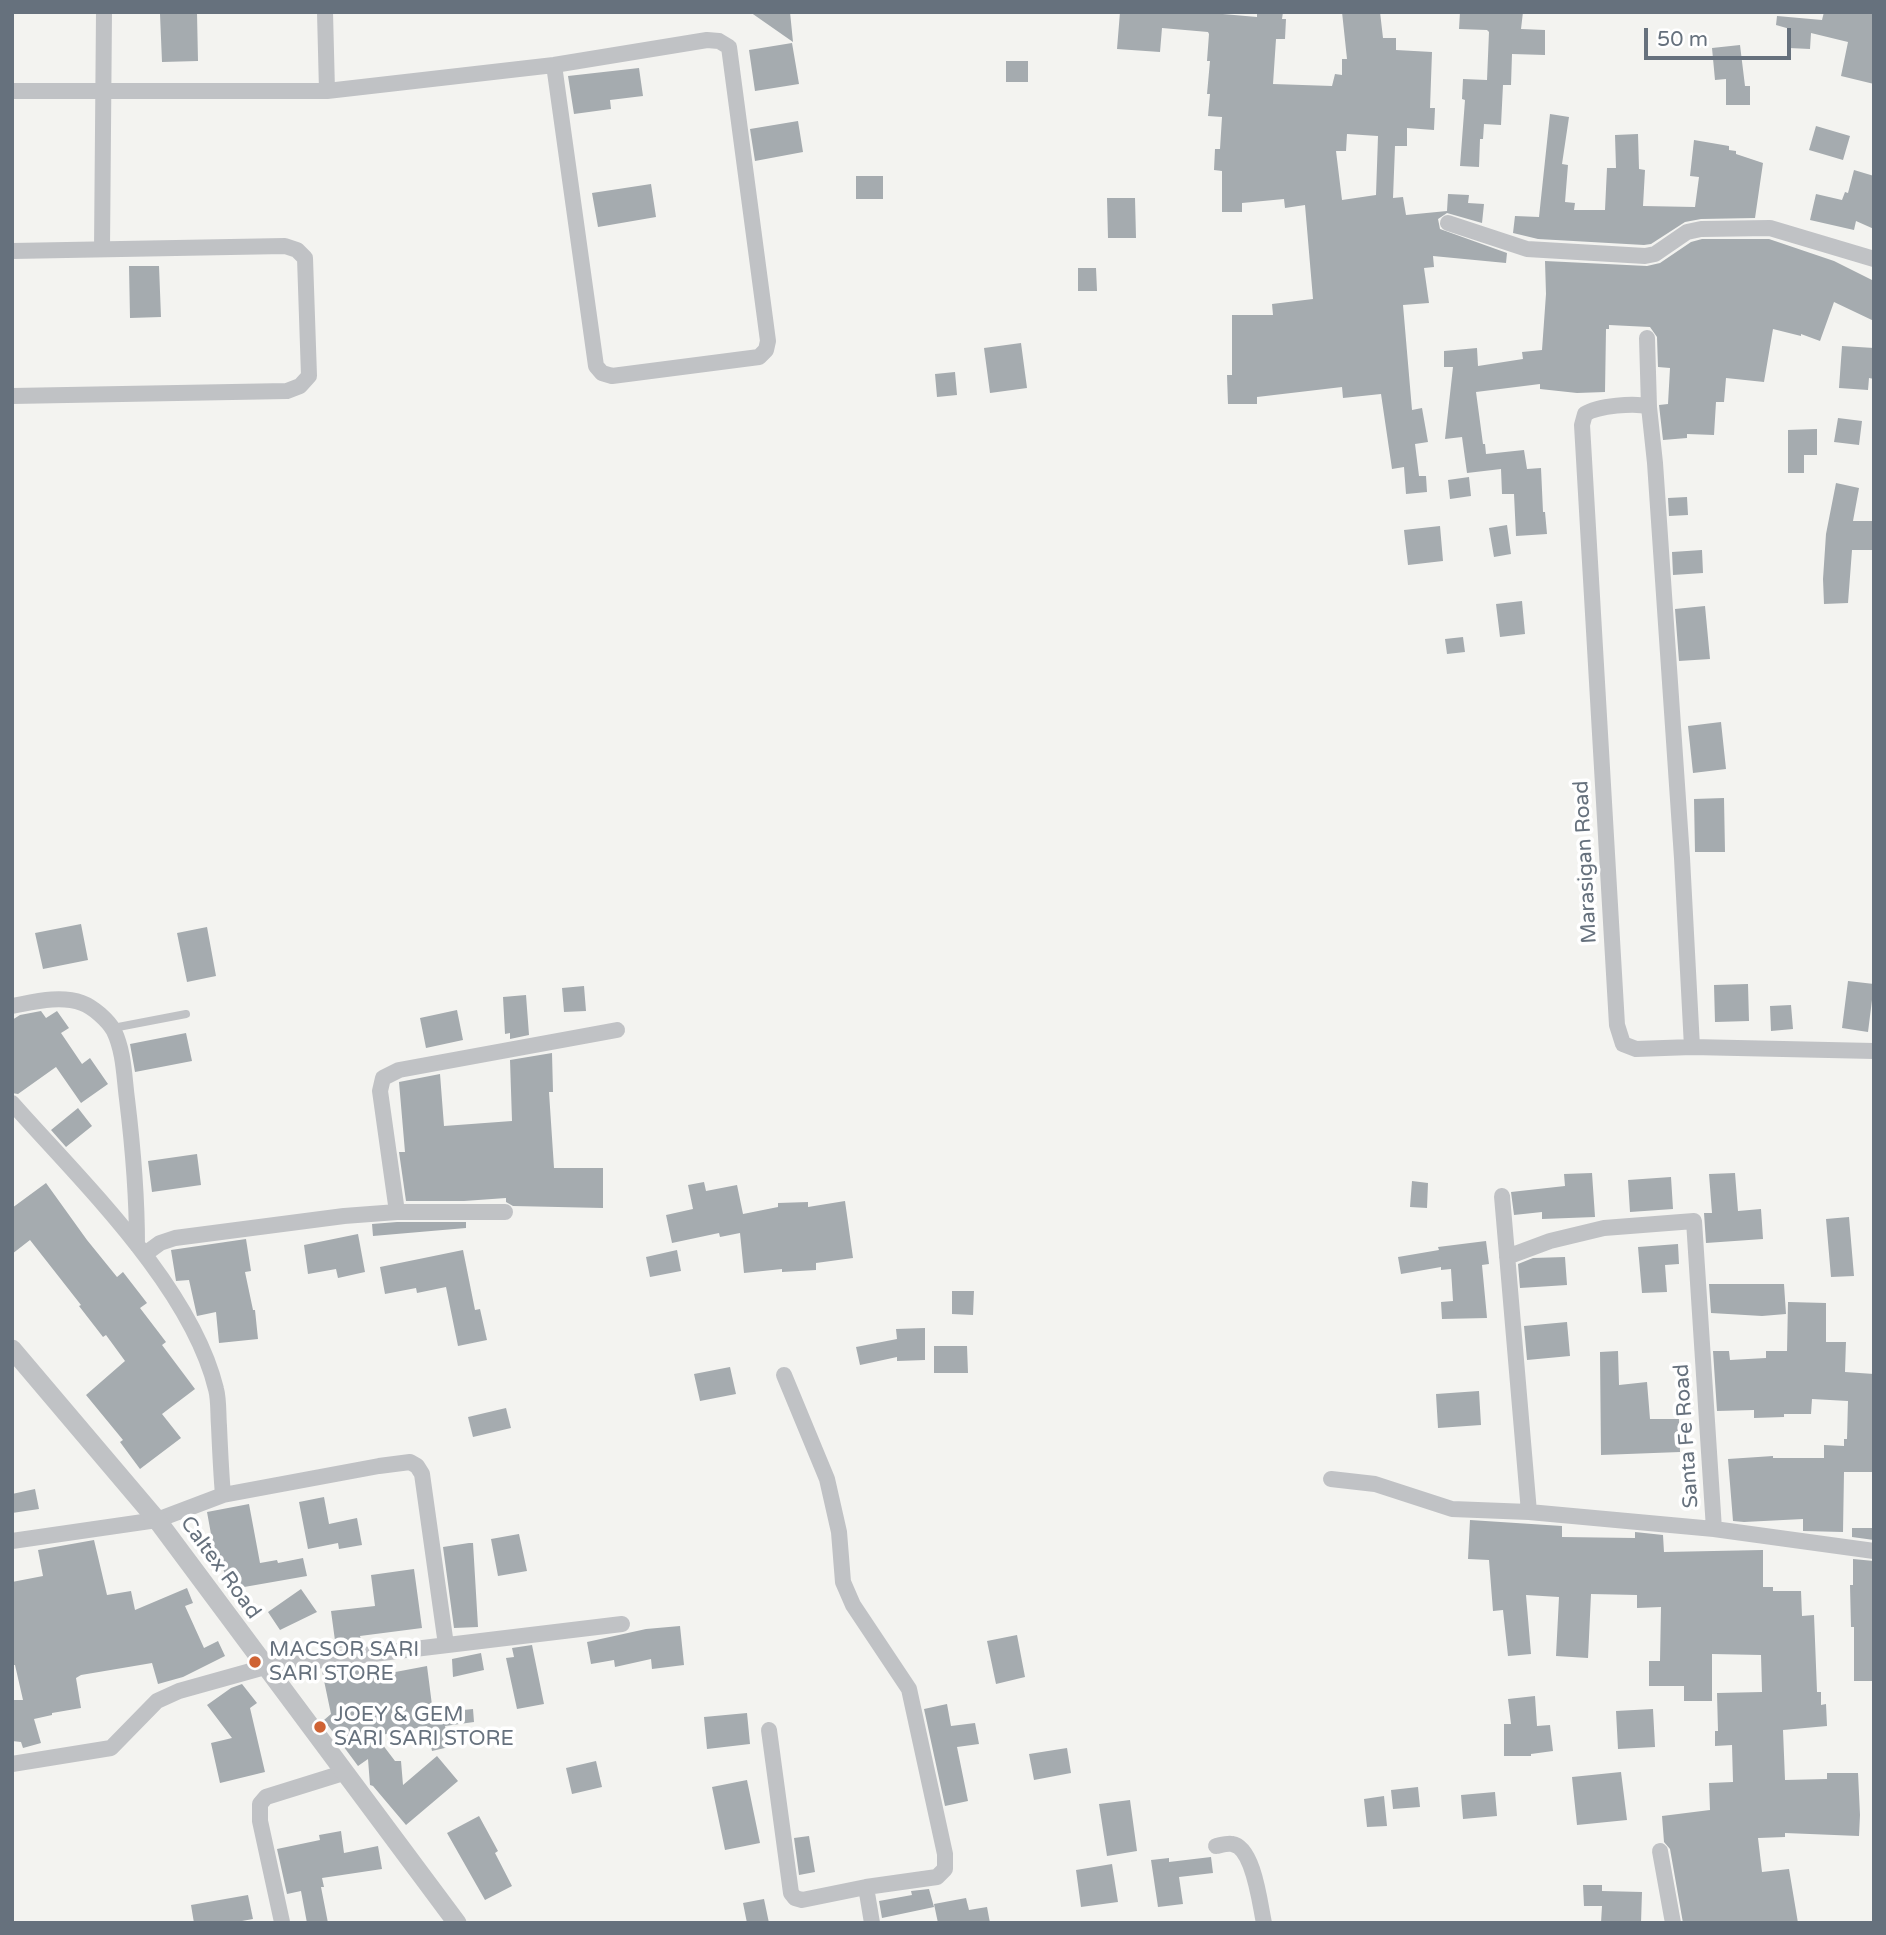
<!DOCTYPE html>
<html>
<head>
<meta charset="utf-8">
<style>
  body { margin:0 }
  #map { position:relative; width:1886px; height:1935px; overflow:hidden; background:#f3f3f0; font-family:"Varela Round",sans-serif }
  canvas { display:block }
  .frame { position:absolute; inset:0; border:14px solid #66717d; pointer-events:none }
  .scale { position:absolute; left:1644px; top:28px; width:147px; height:32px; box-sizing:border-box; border:4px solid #66717d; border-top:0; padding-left:9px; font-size:21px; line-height:24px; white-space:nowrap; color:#66717d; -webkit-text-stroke:5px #fff; paint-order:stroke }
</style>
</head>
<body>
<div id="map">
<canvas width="1886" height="1935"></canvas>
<div class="frame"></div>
<div class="scale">50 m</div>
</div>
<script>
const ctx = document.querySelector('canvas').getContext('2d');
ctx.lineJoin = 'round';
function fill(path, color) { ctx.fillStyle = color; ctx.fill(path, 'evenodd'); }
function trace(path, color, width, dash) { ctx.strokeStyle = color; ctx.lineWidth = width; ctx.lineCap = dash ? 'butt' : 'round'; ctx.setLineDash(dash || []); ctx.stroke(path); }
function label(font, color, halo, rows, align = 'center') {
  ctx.font = font + ' "Varela Round",sans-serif'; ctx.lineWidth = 7; ctx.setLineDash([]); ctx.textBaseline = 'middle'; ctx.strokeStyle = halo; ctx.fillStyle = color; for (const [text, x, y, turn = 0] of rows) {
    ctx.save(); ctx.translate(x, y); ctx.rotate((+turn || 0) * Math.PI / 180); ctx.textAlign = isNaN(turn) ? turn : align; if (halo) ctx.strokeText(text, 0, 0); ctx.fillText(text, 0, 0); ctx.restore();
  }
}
const building = new Path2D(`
  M 750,12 L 790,12 L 793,42 Z
  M 1120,12 L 1200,12 L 1257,17 L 1257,12 L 1283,12 L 1282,19 L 1286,19 L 1285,39 L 1276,39 L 1273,84 L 1332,86 L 1335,74 L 1342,75 L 1342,59 L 1347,59 L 1342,12 L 1380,12 L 1383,38 L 1396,38 L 1396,50 L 1432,52 L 1430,108 L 1435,108 L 1434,130 L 1407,128 L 1407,146 L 1395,146 L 1393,198 L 1403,197 L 1406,215 L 1447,211 L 1448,194 L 1469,195 L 1468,203 L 1484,204 L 1482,223 L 1447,213 L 1438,219 L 1440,229 L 1507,253 L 1506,263 L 1433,256 L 1434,267 L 1424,268 L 1429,303 L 1403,305 L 1412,410 L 1422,408 L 1428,442 L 1415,444 L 1419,476 L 1426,476 L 1427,492 L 1406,494 L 1404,467 L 1392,469 L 1381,394 L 1343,398 L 1342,387 L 1257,397 L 1257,404 L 1228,404 L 1227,375 L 1232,375 L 1232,315 L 1273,315 L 1272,304 L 1313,299 L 1305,205 L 1285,208 L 1284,199 L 1242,203 L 1242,212 L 1222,212 L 1222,171 L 1214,170 L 1215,149 L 1220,149 L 1222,117 L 1208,116 L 1210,94 L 1207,94 L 1210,61 L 1207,61 L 1209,34 L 1208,32 L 1162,28 L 1160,52 L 1117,49 ZM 1347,134 L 1378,136 L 1376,195 L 1342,200 L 1336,151 L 1346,151 Z
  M 1460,12 L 1523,12 L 1521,29 L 1545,30 L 1545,55 L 1512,54 L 1511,85 L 1503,85 L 1501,125 L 1484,124 L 1483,139 L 1480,139 L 1479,167 L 1460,166 L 1465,100 L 1462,99 L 1463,79 L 1487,80 L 1489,32 L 1487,30 L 1459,29 Z
  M 1824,12 L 1874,12 L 1874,84 L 1841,76 L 1848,42 L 1811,33 L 1810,49 L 1789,48 L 1790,29 L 1776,25 L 1777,16 L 1822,20 Z
  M 197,13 L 198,61 L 162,62 L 160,14 Z
  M 792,43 L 799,84 L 755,91 L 749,50 Z
  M 1740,45 L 1745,86 L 1750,86 L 1750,105 L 1726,105 L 1726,79 L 1715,80 L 1712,48 Z
  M 1006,61 L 1028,61 L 1028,82 L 1006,82 Z
  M 639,68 L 643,96 L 610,100 L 611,109 L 574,114 L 568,76 Z
  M 1550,114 L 1569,117 L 1562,164 L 1568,165 L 1565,202 L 1575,203 L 1574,210 L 1605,210 L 1607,168 L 1616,168 L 1615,135 L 1638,134 L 1639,169 L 1645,170 L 1643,206 L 1695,207 L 1699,177 L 1690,176 L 1694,140 L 1729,146 L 1729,150 L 1736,151 L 1736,154 L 1763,163 L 1755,218 L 1701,219 L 1685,222 L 1651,244 L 1644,245 L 1538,239 L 1513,233 L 1515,216 L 1539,217 Z
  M 798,121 L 803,152 L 755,161 L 750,129 Z
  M 1816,126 L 1850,136 L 1843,160 L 1809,150 Z
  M 1854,170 L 1874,176 L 1874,229 L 1856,221 L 1854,230 L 1810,220 L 1816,194 L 1842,200 L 1845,192 L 1848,193 Z
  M 856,176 L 883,176 L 883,199 L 856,199 Z
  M 651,184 L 656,217 L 598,227 L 592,193 Z
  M 1107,198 L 1135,198 L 1136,238 L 1108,238 Z
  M 1702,239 L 1769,239 L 1834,261 L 1874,281 L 1874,321 L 1834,302 L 1820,341 L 1801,334 L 1801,336 L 1773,329 L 1764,382 L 1726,378 L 1724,402 L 1716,402 L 1714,435 L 1687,434 L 1687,438 L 1663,440 L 1659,405 L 1668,404 L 1670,368 L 1658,367 L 1657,337 L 1650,327 L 1609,325 L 1609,329 L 1606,329 L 1605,392 L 1577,393 L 1540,389 L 1540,384 L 1476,392 L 1483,444 L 1485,444 L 1486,454 L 1524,450 L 1527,469 L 1541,468 L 1543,512 L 1545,512 L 1547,534 L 1516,536 L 1514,494 L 1502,494 L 1501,469 L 1467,473 L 1462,437 L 1445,439 L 1453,367 L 1444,367 L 1444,351 L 1477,348 L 1478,366 L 1523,359 L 1522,352 L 1542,350 L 1546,294 L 1545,261 L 1647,266 L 1660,263 L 1691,242 Z
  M 129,266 L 159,266 L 161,317 L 130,318 Z
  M 1078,268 L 1096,268 L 1097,291 L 1078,291 Z
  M 1021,343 L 1027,388 L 990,393 L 984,348 Z
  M 1842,346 L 1874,348 L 1874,379 L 1869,378 L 1868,390 L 1839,388 Z
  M 955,372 L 957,395 L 937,397 L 935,374 Z
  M 1838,418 L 1862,421 L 1859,445 L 1834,442 Z
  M 1817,429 L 1817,455 L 1804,455 L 1804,473 L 1788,473 L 1788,430 Z
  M 1469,477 L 1471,496 L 1450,499 L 1448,480 Z
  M 1836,483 L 1859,488 L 1853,521 L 1874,521 L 1874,550 L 1852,550 L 1848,603 L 1824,604 L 1823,579 L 1826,534 Z
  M 1687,497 L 1688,515 L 1669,516 L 1668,498 Z
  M 1507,525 L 1511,554 L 1494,557 L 1489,528 Z
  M 1440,526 L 1443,561 L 1408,565 L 1404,530 Z
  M 1702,550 L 1703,573 L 1673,575 L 1672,552 Z
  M 1522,601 L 1525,634 L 1500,637 L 1496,604 Z
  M 1705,606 L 1710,659 L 1679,661 L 1675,609 Z
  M 1463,637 L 1465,652 L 1447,654 L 1445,639 Z
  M 1721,722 L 1726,769 L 1693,773 L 1688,726 Z
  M 1724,798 L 1725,852 L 1695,852 L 1694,799 Z
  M 81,924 L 88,960 L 43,969 L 35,933 Z
  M 207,927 L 216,976 L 187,982 L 177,933 Z
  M 1848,981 L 1874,984 L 1868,1032 L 1842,1028 Z
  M 1748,984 L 1749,1021 L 1715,1022 L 1714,985 Z
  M 584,986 L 586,1011 L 564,1012 L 562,988 Z
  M 526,995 L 529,1035 L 510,1039 L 510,1033 L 505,1034 L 503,997 Z
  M 1791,1005 L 1793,1029 L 1771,1031 L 1770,1006 Z
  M 457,1010 L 463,1040 L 426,1048 L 420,1018 Z
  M 41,1011 L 46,1018 L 57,1011 L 69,1028 L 61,1033 L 82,1064 L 90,1058 L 108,1084 L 81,1103 L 56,1067 L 18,1094 L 12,1093 L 12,1020 L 20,1015 Z
  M 186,1033 L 192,1061 L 135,1072 L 130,1044 Z
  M 552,1053 L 553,1092 L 549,1092 L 554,1168 L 603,1168 L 603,1208 L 513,1206 L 506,1202 L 506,1198 L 464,1201 L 406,1201 L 399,1152 L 405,1152 L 399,1082 L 440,1074 L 444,1126 L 512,1121 L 510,1060 Z
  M 78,1108 L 92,1126 L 66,1147 L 51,1130 Z
  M 197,1154 L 201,1185 L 152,1192 L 148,1161 Z
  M 1592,1173 L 1595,1217 L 1542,1219 L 1542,1212 L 1514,1215 L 1511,1192 L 1565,1186 L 1564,1174 Z
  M 1735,1173 L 1738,1211 L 1761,1209 L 1763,1239 L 1706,1243 L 1704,1213 L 1712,1213 L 1709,1174 Z
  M 1671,1177 L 1673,1209 L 1630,1212 L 1628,1180 Z
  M 1412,1181 L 1428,1183 L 1427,1208 L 1410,1207 Z
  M 704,1182 L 706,1191 L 737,1185 L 743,1214 L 778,1207 L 778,1203 L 808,1202 L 808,1207 L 845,1201 L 853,1258 L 816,1263 L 816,1270 L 782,1272 L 782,1269 L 744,1273 L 740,1233 L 720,1237 L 719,1233 L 672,1243 L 666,1215 L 693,1209 L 688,1185 Z
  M 46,1183 L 87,1240 L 117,1277 L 123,1272 L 147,1303 L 140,1308 L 166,1342 L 162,1345 L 195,1389 L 162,1414 L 181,1438 L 140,1469 L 120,1442 L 123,1440 L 86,1395 L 125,1361 L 106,1335 L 103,1337 L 79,1306 L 81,1305 L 30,1240 L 12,1254 L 12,1208 Z
  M 1849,1217 L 1854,1276 L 1831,1277 L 1826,1219 Z
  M 397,1222 L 466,1222 L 466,1228 L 373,1236 L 372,1224 Z
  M 358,1234 L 365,1272 L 338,1278 L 336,1269 L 308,1274 L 304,1245 Z
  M 246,1239 L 251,1271 L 245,1272 L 253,1310 L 255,1310 L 258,1339 L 219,1343 L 216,1312 L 197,1316 L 189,1280 L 176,1281 L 171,1250 Z
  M 1486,1241 L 1489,1264 L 1482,1265 L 1487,1318 L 1442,1319 L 1441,1302 L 1453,1301 L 1451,1269 L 1441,1270 L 1441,1267 L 1401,1274 L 1398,1257 L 1439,1250 L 1438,1247 Z
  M 1678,1244 L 1679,1264 L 1665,1265 L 1667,1292 L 1642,1293 L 1638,1247 Z
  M 463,1250 L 475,1310 L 480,1309 L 487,1340 L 458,1346 L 446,1287 L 417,1293 L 416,1288 L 385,1294 L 380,1267 Z
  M 677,1250 L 681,1271 L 650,1277 L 646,1257 Z
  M 1565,1257 L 1567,1285 L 1520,1288 L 1518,1264 L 1533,1258 Z
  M 1709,1284 L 1784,1284 L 1786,1314 L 1762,1316 L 1711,1313 Z
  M 952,1291 L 974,1291 L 973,1315 L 952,1314 Z
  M 1788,1302 L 1826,1303 L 1826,1342 L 1846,1342 L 1845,1372 L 1874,1374 L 1874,1472 L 1844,1472 L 1843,1532 L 1803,1531 L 1803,1519 L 1744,1522 L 1733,1521 L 1728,1459 L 1773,1456 L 1773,1458 L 1824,1458 L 1824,1445 L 1844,1446 L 1844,1439 L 1847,1439 L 1848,1401 L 1812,1399 L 1811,1414 L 1784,1414 L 1784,1417 L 1754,1418 L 1754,1410 L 1717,1411 L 1713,1351 L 1729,1351 L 1730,1360 L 1766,1358 L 1766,1351 L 1787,1351 Z
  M 1567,1322 L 1570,1356 L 1527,1360 L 1524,1326 Z
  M 925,1328 L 925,1360 L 897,1361 L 897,1357 L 860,1365 L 856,1347 L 897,1339 L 896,1329 Z
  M 934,1346 L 967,1346 L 968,1373 L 934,1373 Z
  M 1618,1351 L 1619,1385 L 1647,1382 L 1650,1419 L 1679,1419 L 1680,1452 L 1601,1455 L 1600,1352 Z
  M 730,1367 L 736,1394 L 700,1401 L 694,1374 Z
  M 1479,1391 L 1481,1425 L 1438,1428 L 1436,1394 Z
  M 506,1408 L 511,1428 L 473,1437 L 468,1417 Z
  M 35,1489 L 39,1509 L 12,1513 L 12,1494 Z
  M 324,1497 L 329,1524 L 357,1518 L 362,1545 L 339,1549 L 338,1543 L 308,1549 L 299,1502 Z
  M 249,1504 L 260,1563 L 277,1560 L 278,1563 L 303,1558 L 307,1576 L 227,1590 L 223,1566 L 217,1567 L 207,1512 Z
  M 1470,1520 L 1562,1526 L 1562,1537 L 1635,1538 L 1635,1532 L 1663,1535 L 1664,1552 L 1763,1550 L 1763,1587 L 1773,1587 L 1773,1591 L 1801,1591 L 1802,1616 L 1814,1615 L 1817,1692 L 1821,1692 L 1821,1705 L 1826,1704 L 1827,1726 L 1783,1730 L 1785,1780 L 1827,1779 L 1827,1773 L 1858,1773 L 1860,1815 L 1859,1836 L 1785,1833 L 1785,1837 L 1758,1838 L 1762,1872 L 1789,1869 L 1798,1923 L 1683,1923 L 1670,1849 L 1664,1842 L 1662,1816 L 1710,1810 L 1709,1783 L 1733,1782 L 1732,1745 L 1715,1746 L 1715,1731 L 1718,1731 L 1717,1693 L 1762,1692 L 1761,1655 L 1712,1654 L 1712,1701 L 1684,1701 L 1684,1686 L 1649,1686 L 1649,1661 L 1660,1661 L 1661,1607 L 1637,1608 L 1637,1595 L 1591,1594 L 1588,1658 L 1556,1656 L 1559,1597 L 1526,1595 L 1531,1654 L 1508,1656 L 1503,1610 L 1493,1611 L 1489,1560 L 1468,1559 Z
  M 1852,1528 L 1874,1528 L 1874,1540 L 1852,1537 Z
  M 519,1534 L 527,1571 L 498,1576 L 491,1539 Z
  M 94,1540 L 107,1595 L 131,1591 L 135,1610 L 187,1588 L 193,1603 L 185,1606 L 204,1648 L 218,1641 L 225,1656 L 183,1677 L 158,1684 L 152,1663 L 81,1675 L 76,1678 L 81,1708 L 52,1713 L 52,1715 L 34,1719 L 41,1743 L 23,1748 L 21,1742 L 12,1741 L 12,1700 L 23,1700 L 15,1665 L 12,1665 L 12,1582 L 43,1576 L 38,1550 Z
  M 469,1543 L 473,1543 L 478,1627 L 454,1628 L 443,1547 Z
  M 1853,1559 L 1874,1561 L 1874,1681 L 1854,1681 L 1854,1627 L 1851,1627 L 1850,1585 L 1853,1585 Z
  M 414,1569 L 422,1628 L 360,1636 L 362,1645 L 336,1648 L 331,1611 L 375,1606 L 371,1575 Z
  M 301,1589 L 317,1612 L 280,1630 L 268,1612 Z
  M 680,1626 L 684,1665 L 652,1669 L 651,1659 L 615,1667 L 614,1660 L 591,1664 L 587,1642 L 646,1629 Z
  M 1017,1635 L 1025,1677 L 996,1684 L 987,1641 Z
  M 532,1645 L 544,1704 L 517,1709 L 506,1658 L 514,1657 L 512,1648 Z
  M 481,1653 L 484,1670 L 453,1677 L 452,1659 Z
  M 366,1665 L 369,1677 L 427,1666 L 433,1713 L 473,1709 L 474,1722 L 445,1726 L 449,1747 L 432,1751 L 427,1726 L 376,1736 L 395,1761 L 401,1761 L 403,1785 L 437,1756 L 458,1781 L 406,1825 L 373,1786 L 370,1785 L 368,1759 L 358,1766 L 324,1720 L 331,1714 L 322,1671 Z
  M 242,1684 L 257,1703 L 250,1708 L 265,1772 L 220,1783 L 211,1743 L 232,1738 L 207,1705 L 231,1688 Z
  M 1535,1696 L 1537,1726 L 1550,1725 L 1553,1751 L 1531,1754 L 1531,1756 L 1504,1756 L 1504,1724 L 1511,1724 L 1508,1699 Z
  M 947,1704 L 951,1726 L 975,1723 L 979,1744 L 957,1747 L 968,1801 L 945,1806 L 924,1709 Z
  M 1653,1709 L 1655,1747 L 1618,1749 L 1616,1711 Z
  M 747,1713 L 750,1744 L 707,1749 L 704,1717 Z
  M 1067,1748 L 1071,1773 L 1034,1780 L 1029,1754 Z
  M 596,1761 L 602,1787 L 572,1794 L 566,1768 Z
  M 1621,1772 L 1627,1820 L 1577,1825 L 1572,1777 Z
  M 747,1780 L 760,1843 L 725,1850 L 712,1787 Z
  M 1418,1787 L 1420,1807 L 1393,1809 L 1391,1790 Z
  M 1495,1792 L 1497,1816 L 1463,1819 L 1461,1795 Z
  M 1384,1796 L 1387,1826 L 1367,1827 L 1364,1799 Z
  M 1130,1800 L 1137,1851 L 1107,1856 L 1099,1804 Z
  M 479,1816 L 498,1851 L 495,1853 L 512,1886 L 485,1900 L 447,1833 Z
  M 341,1831 L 344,1853 L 378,1846 L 382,1869 L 322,1878 L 324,1887 L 321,1887 L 328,1923 L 307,1923 L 301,1891 L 287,1894 L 277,1849 L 320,1840 L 319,1835 Z
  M 809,1836 L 815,1872 L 799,1875 L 794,1838 Z
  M 1211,1857 L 1213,1873 L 1179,1877 L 1183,1904 L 1158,1907 L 1151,1860 L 1169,1858 L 1169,1862 Z
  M 1112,1864 L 1118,1902 L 1081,1907 L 1076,1870 Z
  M 1583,1885 L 1602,1885 L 1602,1891 L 1642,1892 L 1641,1923 L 1601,1923 L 1602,1906 L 1584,1906 Z
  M 929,1889 L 934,1907 L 882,1918 L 879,1901 L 912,1895 L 911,1891 Z
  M 248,1895 L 253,1919 L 231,1923 L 194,1923 L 191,1905 Z
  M 966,1898 L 969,1910 L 987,1907 L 990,1923 L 938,1923 L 934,1904 Z
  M 764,1899 L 769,1923 L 747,1923 L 743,1903 Z`);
const service = new Path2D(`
  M 113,1028 L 186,1014`);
const minor = new Path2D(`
  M 325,12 L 327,91
  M 12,91 L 327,91 L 554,65 L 707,40 L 719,41 L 729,47 L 768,341 L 766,350 L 759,357 L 612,376 L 602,373 L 596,366 L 554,65
  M 1448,223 L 1527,249 L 1645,256 L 1655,254 L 1687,232 L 1701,229 L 1770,228 L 1874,259
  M 102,249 L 104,12
  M 12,251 L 285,246 L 297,250 L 305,258 L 309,376 L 300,386 L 287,391 L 12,396
  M 1647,338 L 1649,407
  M 12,1006 C 34,1002 60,995 82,1003 C 93,1007 108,1020 114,1031 C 124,1052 124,1076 127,1099 C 133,1148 137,1195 137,1245
  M 1692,1047 L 1682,858 L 1655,463 L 1649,407 C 1636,402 1597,406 1585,414 L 1582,425 L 1617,1025 L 1623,1044 L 1636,1049 L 1692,1047 L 1874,1051
  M 12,1103 C 81,1181 191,1286 216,1389 C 219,1400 218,1414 219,1426 C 220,1449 221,1472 223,1495
  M 1502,1196 L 1529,1512
  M 397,1212 L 380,1091 L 383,1078 L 399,1070 L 617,1030
  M 145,1254 L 160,1243 L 175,1238 L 344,1216 L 397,1212 L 505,1212
  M 1507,1257 L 1550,1241 L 1604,1228 L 1694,1221 L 1714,1529 L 1874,1551
  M 784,1375 L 827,1479 L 839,1532 L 843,1582 L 853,1605 L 909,1689 L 945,1854 L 945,1869 L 937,1877 L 866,1887 L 872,1923
  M 1331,1479 L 1375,1484 L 1452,1509 L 1529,1512 L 1714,1529
  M 12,1541 L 157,1520 L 223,1495 L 379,1466 L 410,1462 L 417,1466 L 422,1474 L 446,1645
  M 769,1730 L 791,1893 L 795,1898 L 802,1900 L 866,1887
  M 12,1764 L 111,1748 L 157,1701 L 179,1691 L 265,1667 L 622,1624
  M 1216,1846 C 1221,1845 1228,1843 1232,1844 C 1254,1847 1260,1905 1264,1923
  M 1660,1851 L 1673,1923
  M 282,1922 L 260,1821 L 260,1804 L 266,1797 L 343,1773`);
const tertiary = new Path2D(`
  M 12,1349 L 157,1520 L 457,1923`);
const markers = [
  [255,1662,7,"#cf6334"],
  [320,1727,7,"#cf6334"]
];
const streetNames = [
  ["Marasigan Road",1586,862,-93],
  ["Santa Fe Road",1687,1436,-94],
  ["Caltex Road",220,1568,54]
];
const poiNames = [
  ["MACSOR SARI",269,1650],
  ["SARI STORE",269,1674],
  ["JOEY & GEM",334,1715],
  ["SARI SARI STORE",334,1739]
];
fill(building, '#a5abaf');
trace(service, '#c0c2c5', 8);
trace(minor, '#c0c2c5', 16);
trace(tertiary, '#c0c2c5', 19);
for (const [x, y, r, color] of markers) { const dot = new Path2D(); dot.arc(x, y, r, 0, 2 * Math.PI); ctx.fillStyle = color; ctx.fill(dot); trace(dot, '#fff', 2.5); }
label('21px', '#66717d', '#fff', streetNames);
label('21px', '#66717d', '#fff', poiNames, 'left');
</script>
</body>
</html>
